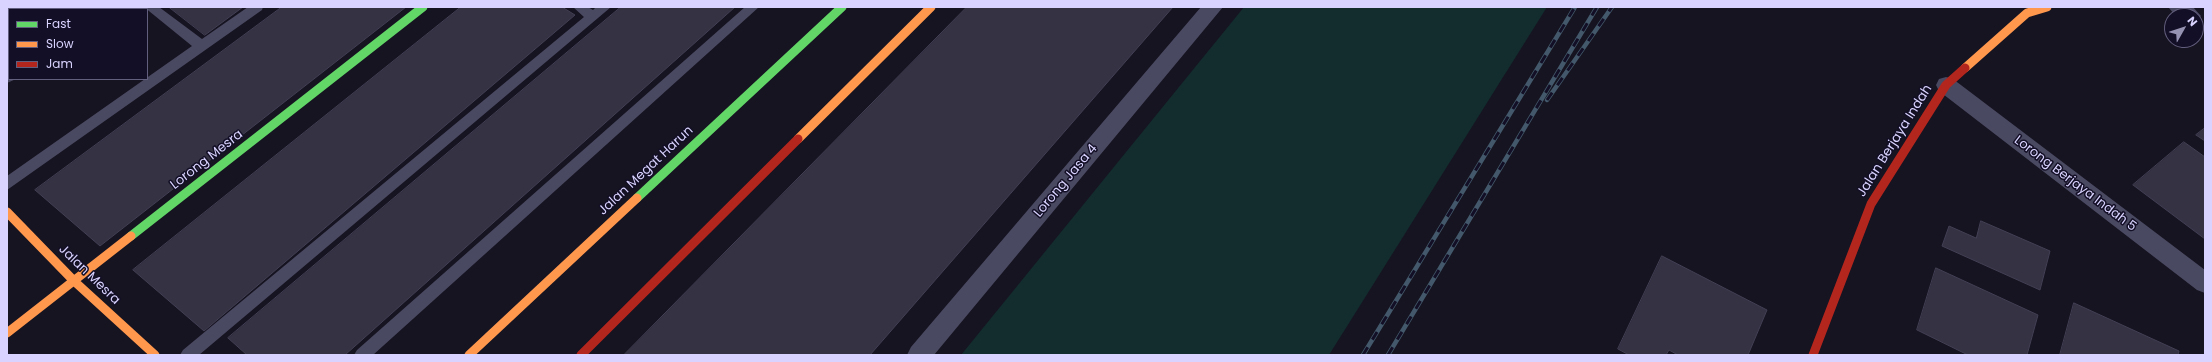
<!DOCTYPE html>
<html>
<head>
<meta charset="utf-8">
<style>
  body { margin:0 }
  #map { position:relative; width:2212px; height:362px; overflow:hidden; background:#161421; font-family:Poppins,sans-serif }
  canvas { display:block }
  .frame { position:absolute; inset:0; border:8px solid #d9d4ff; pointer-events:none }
  .legend { position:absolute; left:8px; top:8px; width:140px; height:72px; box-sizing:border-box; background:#130f26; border:1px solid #625e7d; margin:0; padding:5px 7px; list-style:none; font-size:12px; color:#d9d4ff }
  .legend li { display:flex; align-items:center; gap:8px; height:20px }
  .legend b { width:20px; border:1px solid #625e7d }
  .north { position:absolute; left:2164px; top:8px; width:40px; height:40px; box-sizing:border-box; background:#130f26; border:1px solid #625e7d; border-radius:50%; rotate:51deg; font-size:11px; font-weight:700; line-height:16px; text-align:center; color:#d9d4ff }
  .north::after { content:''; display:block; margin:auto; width:14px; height:18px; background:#9591b1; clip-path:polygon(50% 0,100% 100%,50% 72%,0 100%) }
</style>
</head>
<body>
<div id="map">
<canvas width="2212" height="362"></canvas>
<div class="frame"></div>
<ul class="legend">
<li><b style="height:5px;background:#63d668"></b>Fast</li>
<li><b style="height:5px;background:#ff974d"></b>Slow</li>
<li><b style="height:5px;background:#b3261e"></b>Jam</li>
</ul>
<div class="north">N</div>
</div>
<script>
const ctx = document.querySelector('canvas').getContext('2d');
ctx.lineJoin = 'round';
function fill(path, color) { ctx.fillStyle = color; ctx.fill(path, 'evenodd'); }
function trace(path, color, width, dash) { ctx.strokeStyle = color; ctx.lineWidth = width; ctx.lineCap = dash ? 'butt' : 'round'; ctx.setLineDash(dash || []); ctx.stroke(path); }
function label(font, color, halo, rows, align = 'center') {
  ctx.font = font + ' Poppins,sans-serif'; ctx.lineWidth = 3; ctx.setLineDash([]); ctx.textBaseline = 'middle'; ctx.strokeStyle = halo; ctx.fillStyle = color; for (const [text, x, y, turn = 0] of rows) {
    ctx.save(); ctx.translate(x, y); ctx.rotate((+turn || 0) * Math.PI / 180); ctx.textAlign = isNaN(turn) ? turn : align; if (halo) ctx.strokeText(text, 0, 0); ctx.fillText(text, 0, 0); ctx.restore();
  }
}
const green = new Path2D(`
  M 1244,7 L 1547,7 L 1329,355 L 961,355 Z`);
const building = new Path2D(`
  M 169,7 L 243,7 L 205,35 Z
  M 282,7 L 406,7 L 100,246 L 35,190 Z
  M 461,7 L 562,7 L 575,15 L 204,331 L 133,270 Z
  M 621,7 L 735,7 L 345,355 L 247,355 L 228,338 Z
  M 967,7 L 1173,7 L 870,355 L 624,355 Z
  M 2205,128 L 2205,141 L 2196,135 Z
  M 2184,142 L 2205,157 L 2205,239 L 2133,185 Z
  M 1981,221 L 2050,251 L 2040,290 L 1942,246 L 1949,226 L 1976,238 Z
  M 1662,256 L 1767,310 L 1748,355 L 1678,355 L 1669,350 L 1666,355 L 1629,355 L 1618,349 Z
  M 1936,268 L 2038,315 L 2027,355 L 1968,355 L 1917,330 Z
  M 2074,303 L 2179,351 L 2178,355 L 2060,355 Z`);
const lane = new Path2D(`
  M 144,7 L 159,7 L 202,39 L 248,7 L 263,7 L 262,10 L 7,190 L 7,176 L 192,46 Z
  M 573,7 L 588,7 L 593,10 L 596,7 L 611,7 L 199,355 L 180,355 L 183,350 L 584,17 Z
  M 745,7 L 759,7 L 373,355 L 354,355 L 357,350 Z`);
const street = new Path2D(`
  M 92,7 L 114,7 L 113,9 L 91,9 Z
  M 1201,7 L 1223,7 L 934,355 L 907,355 L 911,347 Z
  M 2168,7 L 2193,7 L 2201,16 L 2196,22 L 2196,16 L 2176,16 Z
  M 7,65 L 9,65 L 9,79 L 16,79 L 7,83 Z
  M 1946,77 L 1953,79 L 2205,270 L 2205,293 L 2197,290 L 1939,91 L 1936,85 L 1939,79 Z`);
const fast = new Path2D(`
  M 637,198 L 842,7
  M 131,236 L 423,7`);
const slow = new Path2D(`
  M 1965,68 L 2027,13 L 2047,7
  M 798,139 L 931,7
  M 7,212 L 74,281 L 155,355
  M 7,333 L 131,236
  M 469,355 L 637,198`);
const jam = new Path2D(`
  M 581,355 L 798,139
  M 1813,355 L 1871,204 L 1946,85 L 1965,68`);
const rail = new Path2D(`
  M 1547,100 L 1612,7
  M 1363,355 L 1575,7
  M 1388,355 L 1597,7`);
const streetNames = [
  ["Jalan Berjaya Indah",1895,141,-58],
  ["Lorong Mesra",207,160,-38],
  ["Jalan Megat Harun",646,171,-43],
  ["Lorong Jasa 4",1066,181,-50],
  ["Lorong Berjaya Indah 5",2075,184,37],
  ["Jalan Mesra",89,275,44]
];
fill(green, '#132c2d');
fill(building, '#343243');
trace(building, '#433f54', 1);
fill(lane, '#4a4962');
fill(street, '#4a4962');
trace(fast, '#63d668', 9);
trace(slow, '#ff974d', 9);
trace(jam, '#b3261e', 9);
trace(rail, '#43596b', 4.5);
trace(rail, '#130f26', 3, [9]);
label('13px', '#d9d4ff', '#130f26', streetNames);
</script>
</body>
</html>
